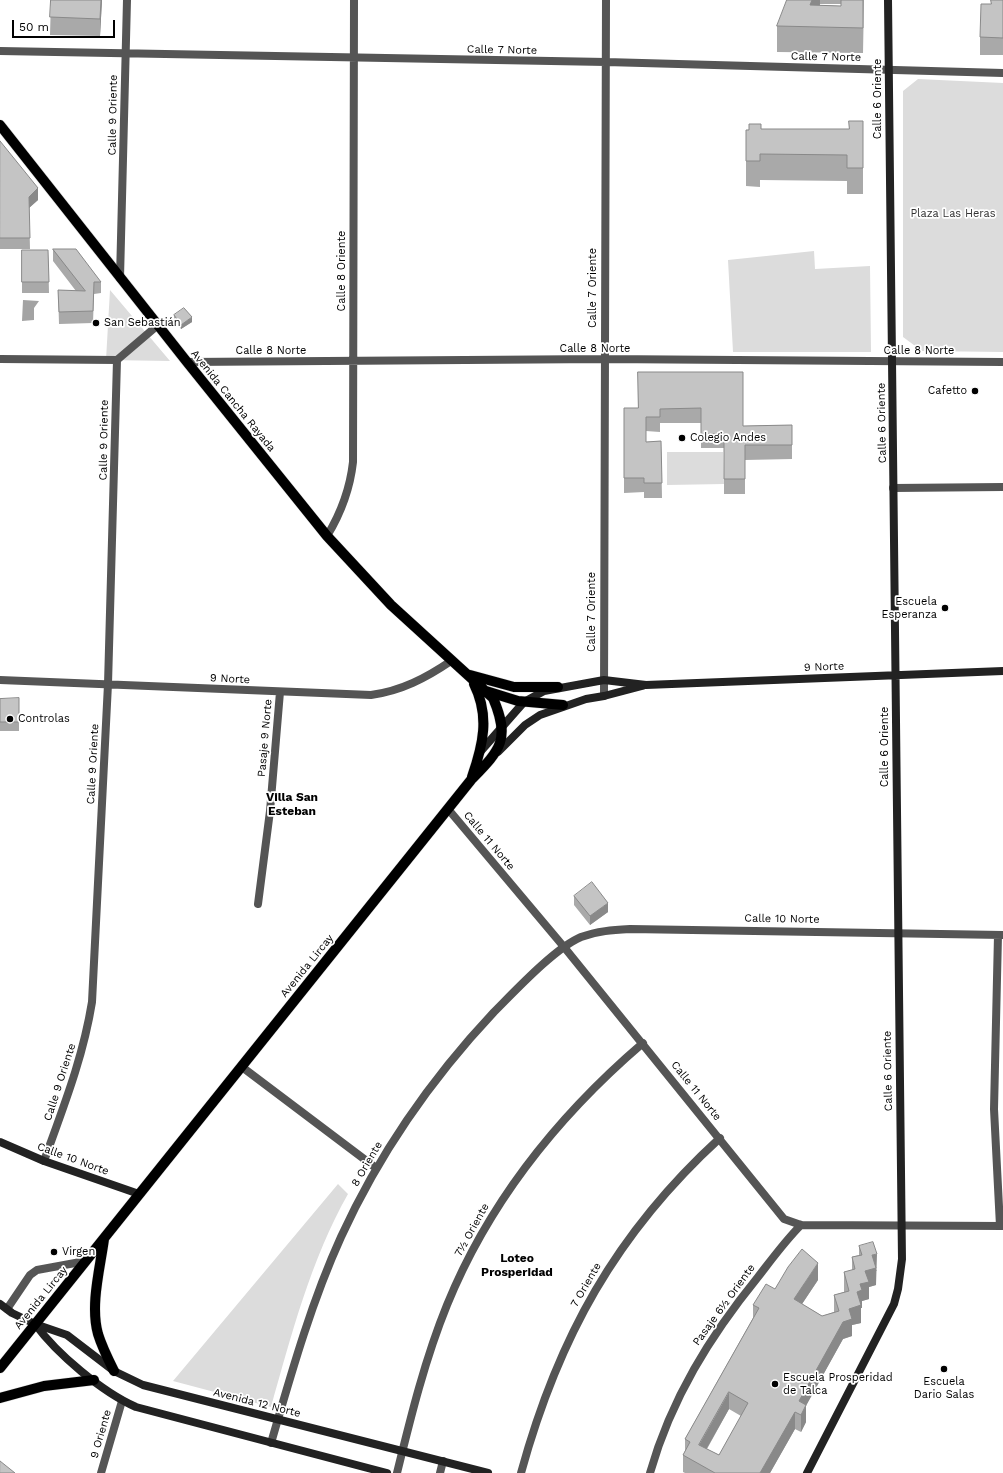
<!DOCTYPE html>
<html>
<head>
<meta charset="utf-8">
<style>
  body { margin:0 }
  #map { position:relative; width:1003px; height:1473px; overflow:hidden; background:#fff; font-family:"Work Sans",sans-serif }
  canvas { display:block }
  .scale { position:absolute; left:12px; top:20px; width:103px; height:18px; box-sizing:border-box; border:2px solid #000; border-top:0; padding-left:5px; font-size:12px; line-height:14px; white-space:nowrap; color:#000; -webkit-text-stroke:3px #fff; paint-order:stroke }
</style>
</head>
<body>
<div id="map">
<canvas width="1003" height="1473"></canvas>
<div class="scale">50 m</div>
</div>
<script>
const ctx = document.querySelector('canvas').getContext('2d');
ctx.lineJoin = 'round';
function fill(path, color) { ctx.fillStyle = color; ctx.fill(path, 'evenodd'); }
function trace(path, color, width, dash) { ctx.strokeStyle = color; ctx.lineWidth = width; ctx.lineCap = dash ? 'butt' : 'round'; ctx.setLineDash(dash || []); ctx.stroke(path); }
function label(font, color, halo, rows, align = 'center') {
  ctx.font = font + ' "Work Sans",sans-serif'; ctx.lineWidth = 3.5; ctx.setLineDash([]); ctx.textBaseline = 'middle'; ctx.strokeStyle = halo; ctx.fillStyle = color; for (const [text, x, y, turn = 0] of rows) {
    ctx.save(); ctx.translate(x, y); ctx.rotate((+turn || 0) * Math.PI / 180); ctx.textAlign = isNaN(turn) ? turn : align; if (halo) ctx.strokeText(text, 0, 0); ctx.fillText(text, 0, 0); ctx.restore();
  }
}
const green = new Path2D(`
  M 918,79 L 1003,83 L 1003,352 L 922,351 L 903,337 L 903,91 Z
  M 814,251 L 815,269 L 870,266 L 871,352 L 733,352 L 728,260 Z
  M 110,290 L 170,361 L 106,360 Z
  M 667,452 L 723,452 L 724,484 L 667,485 Z
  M 338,1184 L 348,1194 C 311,1259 291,1336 271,1407 L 173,1381 Z`);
const water = new Path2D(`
  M 23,300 L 39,301 L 34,308 L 34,320 L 22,321 Z`);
const street = new Path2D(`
  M 0,51 L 606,62 L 1003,73
  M 120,278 L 127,0
  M 0,359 L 117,360 L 158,325
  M 187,362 L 604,359 L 1003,362
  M 893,488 L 1003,487
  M 327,536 C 341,513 350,489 353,462 L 354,0
  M 0,680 L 371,695 C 401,691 426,678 451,661
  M 604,696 L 606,0
  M 448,809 L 564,947 L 784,1219 L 801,1225 L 1003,1226
  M 258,904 L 270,811 L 280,692
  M 998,935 L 994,1109 L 1000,1226
  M 242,1067 L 376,1168
  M 44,1161 C 63,1108 83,1058 92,1002 L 108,684 L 117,360
  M 7,1309 L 30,1275 L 37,1270 L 86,1261
  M 271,1443 C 291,1374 311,1303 341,1237 C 379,1154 432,1078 494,1012 C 515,991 555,948 581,937 C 597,931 613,930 630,929 L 1003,935
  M 101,1473 L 122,1401
  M 397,1473 C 411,1416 425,1359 447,1305 C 489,1202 559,1115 643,1043
  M 440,1473 L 443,1461
  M 521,1473 C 558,1338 616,1233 720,1138
  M 650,1473 C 671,1399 710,1336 758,1277 C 772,1259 785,1241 801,1225`);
const secondary = new Path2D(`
  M 480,752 L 524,702 L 544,691 L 604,680 L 646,685 L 1003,671
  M 498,752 L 525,725 L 540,715 L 586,699 L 604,696 L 642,686
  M 0,1142 L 44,1161 L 139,1194
  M 0,1304 L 12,1313 L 35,1324 L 67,1335 L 114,1371 L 143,1385 L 488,1473
  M 35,1324 C 57,1354 102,1392 136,1407 L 387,1473
  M 807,1473 L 894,1304 L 898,1289 L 902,1259 L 888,0`);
const primary = new Path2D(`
  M 0,125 L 187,362 L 327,536 L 391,605 L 493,698 C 511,740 500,750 471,780 L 0,1368
  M 470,675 L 514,687 L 558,687
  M 486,691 L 518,701 L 563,705
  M 472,777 C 483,745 490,716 474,684
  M 104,1239 C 100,1269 90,1305 98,1334 C 102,1347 108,1359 114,1371
  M 0,1398 L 44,1386 L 94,1380`);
const wall = new Path2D(`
  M 51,0 L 102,0 L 100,36 L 50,35 Z
  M 787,0 L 864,0 L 863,53 L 777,52 L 777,26 ZM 820,4 L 841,4 L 841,6 L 820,5 Z
  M 1003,0 L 1003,55 L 980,55 L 980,37 L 991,4 Z
  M 863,121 L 863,194 L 847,194 L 847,181 L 760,180 L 760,187 L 746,186 L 746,130 L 761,129 L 849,129 Z
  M 0,141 L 38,200 L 29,208 L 30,249 L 0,249 Z
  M 53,249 L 101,282 L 101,293 L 94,294 L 93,323 L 59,324 L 58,290 L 76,291 L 53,261 Z
  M 22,250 L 48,250 L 49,293 L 22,293 Z
  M 174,315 L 192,322 L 181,329 L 174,320 Z
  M 638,372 L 743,426 L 792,425 L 792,459 L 745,460 L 745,494 L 724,494 L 724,448 L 701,448 L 701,423 L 660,423 L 660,432 L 646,431 L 646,442 L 661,441 L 662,498 L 644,498 L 644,492 L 624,493 L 624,408 L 638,408 Z
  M 0,699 L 19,722 L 19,731 L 0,731 Z
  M 574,896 L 608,912 L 590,925 L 574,905 Z
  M 859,1246 L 877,1271 L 876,1271 L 876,1285 L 869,1287 L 869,1299 L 862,1301 L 862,1308 L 861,1308 L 861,1323 L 852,1325 L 852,1336 L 843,1339 L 806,1405 L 806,1422 L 801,1432 L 795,1429 L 770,1473 L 685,1473 L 683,1472 L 683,1455 L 685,1451 L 685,1439 L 753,1318 L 753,1305 L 775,1289 L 818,1280 L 802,1304 L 822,1316 L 834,1312 L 834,1295 L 844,1292 L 844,1272 L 852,1270 L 852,1257 L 859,1255 ZM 729,1409 L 741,1416 L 719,1455 L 707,1449 Z`);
const shadedWall = new Path2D(`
  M 101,0 L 102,0 L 100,36 L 100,19 Z
  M 812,0 L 820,0 L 820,4 L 811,27 L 810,5 Z
  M 38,188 L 38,200 L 29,208 L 29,197 Z
  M 192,317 L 192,322 L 181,329 L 181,325 Z
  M 608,903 L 608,912 L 590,925 L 590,916 Z
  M 877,1254 L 876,1285 L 869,1287 L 869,1299 L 862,1301 L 862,1308 L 861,1308 L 861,1323 L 852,1325 L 852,1336 L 843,1339 L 801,1415 L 799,1401 L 849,1309 L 872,1255 Z
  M 818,1263 L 818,1280 L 794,1316 L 794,1299 Z
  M 729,1392 L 729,1409 L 699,1462 L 699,1445 Z
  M 806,1405 L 806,1422 L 801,1432 L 801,1415 Z
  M 795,1412 L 795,1429 L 770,1473 L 760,1473 Z`);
const building = new Path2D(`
  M 51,0 L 101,0 L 100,19 L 50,17 Z
  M 787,0 L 812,0 L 810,5 L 841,6 L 841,0 L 863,0 L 863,28 L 777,26 Z
  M 991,0 L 1003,0 L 1003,38 L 980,37 L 981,4 L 991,4 Z
  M 849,121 L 863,121 L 863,168 L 847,168 L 847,155 L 760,154 L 760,161 L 746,161 L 746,130 L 749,130 L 749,124 L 761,124 L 761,129 L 849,129 Z
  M 0,141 L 38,188 L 29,197 L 30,238 L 0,238 Z
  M 53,249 L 76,249 L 101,282 L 94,282 L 93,311 L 59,312 L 58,290 L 85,291 Z
  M 22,250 L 48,250 L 49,282 L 22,282 Z
  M 184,308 L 192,317 L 181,325 L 174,315 Z
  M 638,372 L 743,372 L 743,426 L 792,425 L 792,445 L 745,445 L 745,479 L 724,479 L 724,434 L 701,434 L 701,408 L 660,409 L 660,417 L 646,417 L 646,442 L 661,441 L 662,483 L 644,483 L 644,478 L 624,478 L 624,408 L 638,408 Z
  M 19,698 L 19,722 L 0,722 L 0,699 Z
  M 592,882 L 608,903 L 590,916 L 574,896 Z
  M 873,1242 L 877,1254 L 872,1255 L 876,1268 L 865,1271 L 869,1282 L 860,1284 L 862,1290 L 857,1292 L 861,1305 L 849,1309 L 852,1319 L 843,1322 L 799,1401 L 806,1405 L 801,1415 L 795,1412 L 760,1473 L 715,1473 L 683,1455 L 690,1442 L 685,1439 L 759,1308 L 753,1305 L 766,1284 L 775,1289 L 788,1267 L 802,1249 L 818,1263 L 794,1299 L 822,1316 L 839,1311 L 834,1295 L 849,1291 L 844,1272 L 855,1269 L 852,1257 L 862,1255 L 859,1246 ZM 729,1392 L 748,1403 L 719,1455 L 699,1445 Z
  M 0,1461 L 15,1473 L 0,1473 Z`);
const markers = [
  [96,323,4,"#000"],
  [975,391,4,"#000"],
  [682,438,4,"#000"],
  [945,608,4,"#000"],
  [10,719,4,"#000"],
  [54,1252,4,"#000"],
  [944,1369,4,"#000"],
  [775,1384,4,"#000"]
];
const streetNames = [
  ["Calle 7 Norte",502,50,1],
  ["Calle 7 Norte",826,57,1],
  ["Calle 6 Oriente",878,99,-90],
  ["Calle 9 Oriente",113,115,-89],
  ["Calle 8 Oriente",342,271,-90],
  ["Calle 7 Oriente",593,288,-90],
  ["Calle 8 Norte",595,349],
  ["Calle 8 Norte",271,351],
  ["Calle 8 Norte",919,351],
  ["Avenida Cancha Rayada",233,401,51],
  ["Calle 6 Oriente",882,423,-91],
  ["Calle 9 Oriente",104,440,-89],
  ["Calle 7 Oriente",592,612,-90],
  ["9 Norte",824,667,-2],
  ["9 Norte",230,679,3],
  ["Pasaje 9 Norte",265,738,-85],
  ["Calle 6 Oriente",885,747,-90],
  ["Calle 9 Oriente",93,764,-87],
  ["Calle 11 Norte",489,841,50],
  ["Calle 10 Norte",782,919,1],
  ["Avenida Lircay",307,966,-51],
  ["Calle 6 Oriente",888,1071,-91],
  ["Calle 9 Oriente",60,1082,-72],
  ["Calle 11 Norte",696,1091,51],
  ["Calle 10 Norte",73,1159,20],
  ["8 Oriente",367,1164,-60],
  ["7½ Oriente",472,1230,-61],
  ["7 Oriente",586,1285,-60],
  ["Avenida Lircay",41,1298,-51],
  ["Pasaje 6½ Oriente",724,1305,-54],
  ["Avenida 12 Norte",257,1403,14],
  ["9 Oriente",101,1434,-74]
];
const parkNames = [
  ["Plaza Las Heras",953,214]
];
const poiNames = [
  ["San Sebastián",104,323],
  ["Cafetto",967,391,"right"],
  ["Colegio Andes",690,438],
  ["Escuela",937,602,"right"],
  ["Esperanza",937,615,"right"],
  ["Controlas",18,719],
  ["Virgen",62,1252],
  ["Escuela Prosperidad",783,1378],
  ["de Talca",783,1391],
  ["Escuela",944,1382,"center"],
  ["Dario Salas",944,1395,"center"]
];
const neighbourhoodNames = [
  ["Villa San",292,797],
  ["Esteban",292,811],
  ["Loteo",517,1258],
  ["Prosperidad",517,1272]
];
fill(green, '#dcdcdc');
fill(water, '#a3a3a3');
trace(primary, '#dbdbdb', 11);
trace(street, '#555', 8);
trace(secondary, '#222', 8);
trace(primary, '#000', 10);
fill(wall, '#a9a9a9');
fill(shadedWall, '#898989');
fill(building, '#c4c4c4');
trace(building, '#898989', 1);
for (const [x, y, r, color] of markers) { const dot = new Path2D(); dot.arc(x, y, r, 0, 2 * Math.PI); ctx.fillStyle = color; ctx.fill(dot); trace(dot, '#fff', 1.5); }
label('11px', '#000', '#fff', streetNames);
label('11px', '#333', '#fff', parkNames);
label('11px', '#000', '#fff', poiNames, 'left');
label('bold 12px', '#000', '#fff', neighbourhoodNames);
</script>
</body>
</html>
